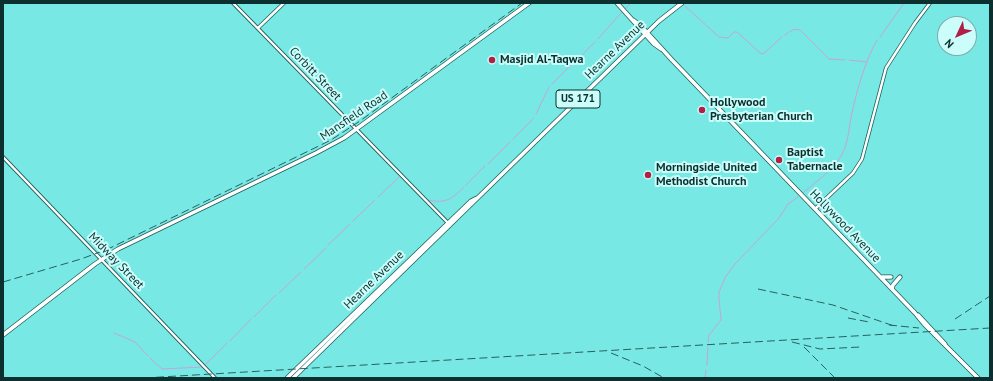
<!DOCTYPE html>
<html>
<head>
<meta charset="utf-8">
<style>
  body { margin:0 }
  #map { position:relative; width:993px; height:381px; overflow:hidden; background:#77e8e3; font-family:"PT Sans",sans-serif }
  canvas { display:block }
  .frame { position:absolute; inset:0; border:4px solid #0b302f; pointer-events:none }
  .north { position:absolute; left:937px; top:16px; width:40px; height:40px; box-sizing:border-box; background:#cbfefb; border:1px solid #7eaca9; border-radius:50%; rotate:226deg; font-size:11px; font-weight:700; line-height:16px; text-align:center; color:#0b302f }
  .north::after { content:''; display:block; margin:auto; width:14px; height:18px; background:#b11f47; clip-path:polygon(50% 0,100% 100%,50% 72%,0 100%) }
</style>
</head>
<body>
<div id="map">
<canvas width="993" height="381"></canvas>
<div class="frame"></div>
<div class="north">N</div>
</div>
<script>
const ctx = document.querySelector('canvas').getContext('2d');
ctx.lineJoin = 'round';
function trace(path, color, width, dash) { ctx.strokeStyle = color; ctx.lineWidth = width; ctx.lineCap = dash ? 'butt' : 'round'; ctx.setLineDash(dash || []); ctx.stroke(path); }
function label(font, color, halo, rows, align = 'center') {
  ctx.font = font + ' "PT Sans",sans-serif'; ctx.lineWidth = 4; ctx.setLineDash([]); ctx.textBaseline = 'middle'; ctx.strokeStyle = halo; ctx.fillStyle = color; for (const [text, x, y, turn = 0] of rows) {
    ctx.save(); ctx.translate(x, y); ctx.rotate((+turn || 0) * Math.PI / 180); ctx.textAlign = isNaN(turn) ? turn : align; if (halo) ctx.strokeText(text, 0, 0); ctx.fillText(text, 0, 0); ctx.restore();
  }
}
const stream = new Path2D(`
  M 685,6 L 719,37 L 728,38 L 734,32 L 737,32 L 760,53 L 763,54 L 782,37
  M 626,8 L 631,3
  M 785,35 C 790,31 794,28 800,30 L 829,59 L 845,60
  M 880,37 L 904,3
  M 598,39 L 621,13
  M 578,59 L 595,42
  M 849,60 L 867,62
  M 552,84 L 575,61
  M 536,114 L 549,87
  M 513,139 L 534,118
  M 488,164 L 510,142
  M 466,185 L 485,166
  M 804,192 C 818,180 837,167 844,150 C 849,138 849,125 852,113 C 857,90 865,61 877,40
  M 378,197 L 399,177
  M 428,200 C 446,204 452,199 464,187
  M 353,221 L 375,200
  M 328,245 L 350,224
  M 304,269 L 326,248
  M 279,293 L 301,272
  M 254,317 L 276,295
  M 114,333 L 135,342 L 148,356
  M 230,341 L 251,319
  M 708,342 L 709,335 L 721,320 L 719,299 L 719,292 L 726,276 L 735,264 L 779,218 L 788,204 L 798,197
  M 150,358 L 162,369 L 202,367
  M 205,365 L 227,343
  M 707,365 L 708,347
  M 705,378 L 706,370`);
const minor = new Path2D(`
  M 233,3 L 448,223
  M 258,28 L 284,3
  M 3,157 L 215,378
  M 815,209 L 853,173 L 862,159 L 886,68 L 915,23 L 930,3`);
const major = new Path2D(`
  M 617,3 L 654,44 L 661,49
  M 633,20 L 641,26 L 672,60 L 915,313 L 924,324 L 978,378
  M 881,277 L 891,277
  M 892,289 L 893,285 L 900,277
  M 918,315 L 945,344
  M 3,335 L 95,264 L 118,249 L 316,153 L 344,138 L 529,3
  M 287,378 L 471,201 L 477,198
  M 293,378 L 659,21 L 682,3`);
const rail = new Path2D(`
  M 3,282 L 81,259 L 108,249 L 331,140 L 360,121 L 522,3
  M 758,289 L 833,305 L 894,326
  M 848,318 L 869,322
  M 955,319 L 990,296
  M 889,325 L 919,328
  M 792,342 L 820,349 L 861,347
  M 804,347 L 835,378
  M 611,353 L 643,366 L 664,378
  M 144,378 L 990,328`);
const markers = [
  [492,60,4,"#b11f47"],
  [702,110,4,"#b11f47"],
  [779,160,4,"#b11f47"],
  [648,175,4,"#b11f47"]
];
const shields = [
  [578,99,44]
];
const shieldNames = [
  ["US 171",578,99]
];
const streetNames = [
  ["Hearne Avenue",615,50,-44],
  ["Corbitt Street",315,74,46],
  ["Mansfield Road",354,116,-34],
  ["Hollywood Avenue",845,226,46],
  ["Midway Street",116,261,46],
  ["Hearne Avenue",374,280,-44]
];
const poiNames = [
  ["Masjid Al-Taqwa",500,60],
  ["Hollywood",710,103],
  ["Presbyterian Church",710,117],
  ["Baptist",787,153],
  ["Tabernacle",787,167],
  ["Morningside United",656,168],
  ["Methodist Church",656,182]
];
trace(stream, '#c5a4da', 1);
trace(minor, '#1e5c5a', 4);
trace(major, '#1e5c5a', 5);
trace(minor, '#fff', 2.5);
trace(major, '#fff', 3.5);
trace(rail, '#28615f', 1, [8, 4]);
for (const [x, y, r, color] of markers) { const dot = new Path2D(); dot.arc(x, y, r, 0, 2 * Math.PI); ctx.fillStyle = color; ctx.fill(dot); trace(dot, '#cbfefb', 1.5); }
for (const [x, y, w] of shields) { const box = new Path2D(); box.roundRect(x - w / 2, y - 9, w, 18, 3); ctx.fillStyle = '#cbfefb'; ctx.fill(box); trace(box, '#0b302f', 1); }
label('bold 11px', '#0b302f', null, shieldNames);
label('12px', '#0b302f', '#cbfefb', streetNames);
label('bold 12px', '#0b302f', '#cbfefb', poiNames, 'left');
</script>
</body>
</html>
